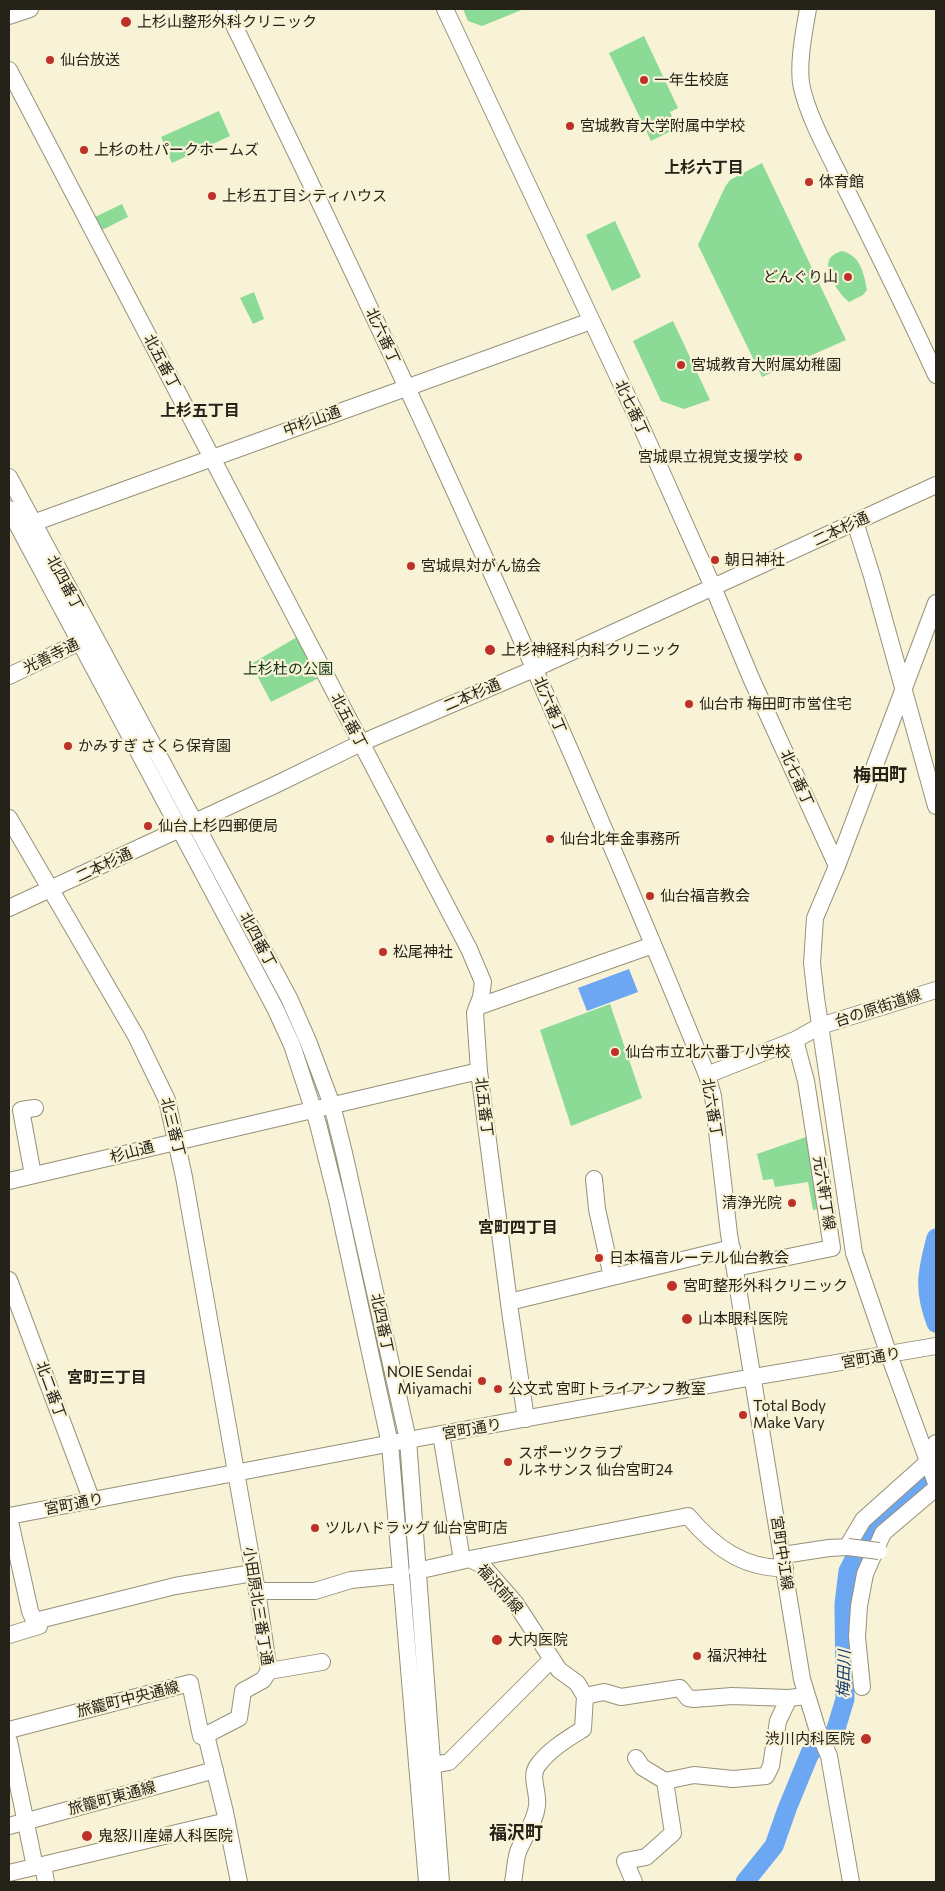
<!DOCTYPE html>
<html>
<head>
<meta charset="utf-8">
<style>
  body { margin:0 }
  #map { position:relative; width:945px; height:1891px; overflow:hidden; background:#f8f3d7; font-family:Commissioner,sans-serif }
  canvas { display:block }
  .frame { position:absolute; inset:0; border:10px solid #252319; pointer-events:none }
</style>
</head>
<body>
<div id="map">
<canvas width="945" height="1891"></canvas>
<div class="frame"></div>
</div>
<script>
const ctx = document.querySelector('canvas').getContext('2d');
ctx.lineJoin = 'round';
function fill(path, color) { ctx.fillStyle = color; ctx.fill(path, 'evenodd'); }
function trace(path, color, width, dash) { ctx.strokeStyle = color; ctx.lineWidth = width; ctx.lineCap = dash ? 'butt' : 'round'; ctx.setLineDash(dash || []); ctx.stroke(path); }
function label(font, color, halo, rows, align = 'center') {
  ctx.font = font + ' Commissioner,"Noto Sans JP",sans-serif'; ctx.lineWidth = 4.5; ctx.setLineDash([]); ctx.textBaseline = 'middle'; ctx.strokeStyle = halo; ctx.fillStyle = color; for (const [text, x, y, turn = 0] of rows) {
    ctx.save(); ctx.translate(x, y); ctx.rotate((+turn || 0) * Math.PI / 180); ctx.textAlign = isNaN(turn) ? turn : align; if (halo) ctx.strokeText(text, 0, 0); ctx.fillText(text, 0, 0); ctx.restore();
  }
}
const green = new Path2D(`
  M 463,9 L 524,9 L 482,26 L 468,21 Z
  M 644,36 L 678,108 L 670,112 L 677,128 L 651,141 L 609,53 Z
  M 219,111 L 230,136 L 172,163 L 161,137 Z
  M 762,163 L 846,340 L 762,377 L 698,245 L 725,187 L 730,180 Z
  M 122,204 L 128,217 L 100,231 L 93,218 Z
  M 615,221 L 641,277 L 612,291 L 586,235 Z
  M 842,251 C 860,255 864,273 867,290 L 863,295 L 849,302 C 839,294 821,269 831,257 C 834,254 838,252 842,251 Z
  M 254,292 L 264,319 L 253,324 L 240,298 Z
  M 673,321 L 710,400 L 684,409 L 661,401 L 633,341 Z
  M 297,637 L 319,678 L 271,702 L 251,664 Z
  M 610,1004 L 642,1098 L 571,1126 L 540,1030 Z
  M 812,1135 L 824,1208 L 813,1210 L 808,1182 L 775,1187 L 773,1179 L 763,1180 L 757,1154 Z`);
const water = new Path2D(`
  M 629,969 L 638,992 L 587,1011 L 578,988 Z`);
const river = new Path2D(`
  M 936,1238 C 927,1272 923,1289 936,1323
  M 745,1882 L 774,1846 L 787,1809 L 810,1753 L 835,1732 L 845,1699 L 844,1604 L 848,1571 L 864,1540 L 890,1514 L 918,1493 L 936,1472`);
const minor = new Path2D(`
  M 226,9 C 398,359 560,714 707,1075 L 713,1096 L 729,1234 L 802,1679 L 817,1728 L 829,1756 L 851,1882
  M 445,9 L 637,417 L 713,587 L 751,678 L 837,866
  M 808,9 C 804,31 797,67 802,88 C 809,120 834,163 848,193 C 878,253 908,314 936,375
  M 9,16 L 30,9
  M 9,70 L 469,949 L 483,982 L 481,997 L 475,1013 L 479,1071 L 510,1311 L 526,1419
  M 9,477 L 289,998 L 308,1041 L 332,1105 L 344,1153 L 408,1440 L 441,1882
  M 9,509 L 275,1008 L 292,1045 L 318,1124 L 337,1200 L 390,1444 L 427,1882
  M 855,522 L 872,576 L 936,806
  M 33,523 L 591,321
  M 936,603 L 837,866 L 815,918 L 812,963 L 816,998 L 854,1253 L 889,1355 L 936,1483
  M 9,676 L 88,638
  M 9,818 L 136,1036 L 167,1100 L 184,1177 L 257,1591 L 269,1671 L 263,1680 L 243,1691 L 239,1718 L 206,1735
  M 9,908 L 277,784 L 361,743 L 534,669 L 936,485
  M 477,1007 L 653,945
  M 707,1075 L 795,1040 L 820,1026 L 936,990
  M 33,1175 L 21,1110 L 35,1108
  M 594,1179 L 597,1209 L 612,1277
  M 9,1181 L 479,1071
  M 735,1268 L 832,1248 L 806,1081 L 795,1040
  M 9,1280 L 92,1501
  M 509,1302 L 732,1248
  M 441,1434 L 462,1560
  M 9,1516 L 408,1440 L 753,1377 L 936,1346
  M 9,1517 L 30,1611 L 33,1618 L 39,1620 L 175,1586 L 253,1573
  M 847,1547 L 863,1520 L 929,1461 L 936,1443
  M 783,1555 L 829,1548 L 848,1547
  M 470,1559 L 688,1516 C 714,1547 744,1569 785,1568
  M 417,1571 L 470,1559 L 482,1565 L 516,1604 L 559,1670 L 577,1683 L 585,1696 L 604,1692 L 621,1697 L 680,1688 L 688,1698 L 694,1699 L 732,1696 L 789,1698 L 806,1696
  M 257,1591 L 315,1591 L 351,1580 L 401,1575
  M 9,1635 L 39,1626 L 39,1620
  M 269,1671 L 322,1662
  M 862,1687 L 857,1637 L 859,1606 L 865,1574 L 883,1533 L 936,1488
  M 9,1730 L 190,1683 L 201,1736 L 206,1735
  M 206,1735 L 225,1812 L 239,1882
  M 9,1741 L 35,1867
  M 636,1758 L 642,1767 L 665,1781 L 694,1775 L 733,1779 L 766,1776 L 771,1766 L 778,1721 L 789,1698
  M 433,1765 L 449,1762 L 552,1659
  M 9,1826 L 215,1770
  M 43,1865 L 46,1882
  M 9,1873 L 227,1821
  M 513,1882 C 515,1873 515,1861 518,1852 C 524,1836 535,1823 537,1806 C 539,1792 529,1776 538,1765 C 550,1749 567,1739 583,1729 L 585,1696
  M 634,1882 L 625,1861 L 646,1857 L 673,1833 L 665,1781`);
const minorBridge = new Path2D(`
  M 848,1547 L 879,1551`);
const markers = [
  [126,22,6,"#be3128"],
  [50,60,5,"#be3128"],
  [644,80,5,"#be3128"],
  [570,126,5,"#be3128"],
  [84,150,5,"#be3128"],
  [809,182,5,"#be3128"],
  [212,196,5,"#be3128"],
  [848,277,5,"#be3128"],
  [681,365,5,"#be3128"],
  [798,457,5,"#be3128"],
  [715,560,5,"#be3128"],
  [411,566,5,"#be3128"],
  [490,650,6,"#be3128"],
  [689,704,5,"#be3128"],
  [68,746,5,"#be3128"],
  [148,826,5,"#be3128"],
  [550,839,5,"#be3128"],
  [650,896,5,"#be3128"],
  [383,952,5,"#be3128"],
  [615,1052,5,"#be3128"],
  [792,1203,5,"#be3128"],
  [599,1258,5,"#be3128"],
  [672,1286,6,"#be3128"],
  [687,1319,6,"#be3128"],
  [482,1381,5,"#be3128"],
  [498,1389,5,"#be3128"],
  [743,1415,5,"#be3128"],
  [508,1462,5,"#be3128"],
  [315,1528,5,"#be3128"],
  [497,1640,6,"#be3128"],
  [697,1656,5,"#be3128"],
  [866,1739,6,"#be3128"],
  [87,1836,6,"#be3128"]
];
const poiNames = [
  ["上杉山整形外科クリニック",137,22],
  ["仙台放送",60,60],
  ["一年生校庭",654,80],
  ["宮城教育大学附属中学校",580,126],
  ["上杉の杜パークホームズ",94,150],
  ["体育館",819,182],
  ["上杉五丁目シティハウス",222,196],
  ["どんぐり山",838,277,"right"],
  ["宮城教育大附属幼稚園",691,365],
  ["宮城県立視覚支援学校",788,457,"right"],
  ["朝日神社",725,560],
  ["宮城県対がん協会",421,566],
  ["上杉神経科内科クリニック",501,650],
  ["仙台市 梅田町市営住宅",699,704],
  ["かみすぎ さくら保育園",78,746],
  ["仙台上杉四郵便局",158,826],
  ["仙台北年金事務所",560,839],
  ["仙台福音教会",660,896],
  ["松尾神社",393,952],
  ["仙台市立北六番丁小学校",625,1052],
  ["清浄光院",782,1203,"right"],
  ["日本福音ルーテル仙台教会",609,1258],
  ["宮町整形外科クリニック",683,1286],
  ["山本眼科医院",698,1319],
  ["NOIE Sendai",472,1372,"right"],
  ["Miyamachi",472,1389,"right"],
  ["公文式 宮町トライアンフ教室",508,1389],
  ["Total Body",753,1406],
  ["Make Vary",753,1423],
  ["スポーツクラブ",518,1453],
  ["ルネサンス 仙台宮町24",518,1470],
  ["ツルハドラッグ 仙台宮町店",325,1528],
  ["大内医院",508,1640],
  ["福沢神社",707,1656],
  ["渋川内科医院",855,1739,"right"],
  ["鬼怒川産婦人科医院",98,1836]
];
const streetNames = [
  ["北六番丁",383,336,65],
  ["北五番丁",162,362,62],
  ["北七番丁",632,408,65],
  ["中杉山通",312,421,-20],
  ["二本杉通",841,529,-25],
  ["北四番丁",65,583,62],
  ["光善寺通",51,656,-26],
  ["二本杉通",472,695,-23],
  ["北六番丁",550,705,67],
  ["北五番丁",349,721,62],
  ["北七番丁",797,778,66],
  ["二本杉通",104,865,-25],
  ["北四番丁",258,940,62],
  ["台の原街道線",878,1008,-18],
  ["北五番丁",484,1107,83],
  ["北六番丁",712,1108,80],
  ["北三番丁",173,1127,76],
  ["杉山通",132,1152,-15],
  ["元六軒丁線",824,1193,81],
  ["北四番丁",382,1323,78],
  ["宮町通り",871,1358,-10],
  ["北二番丁",51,1390,70],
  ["宮町通り",472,1429,-10],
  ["宮町通り",74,1504,-11],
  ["宮町中江線",782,1553,81],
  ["福沢前線",500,1589,48],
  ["小田原北三番丁通",258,1606,81],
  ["旅籠町中央通線",128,1699,-14],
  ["旅籠町東通線",112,1798,-15]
];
const parkNames = [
  ["上杉杜の公園",288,669]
];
const neighbourhoodNames = [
  ["上杉六丁目",704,168],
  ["上杉五丁目",200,411],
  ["宮町四丁目",518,1228],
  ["宮町三丁目",107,1378]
];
const waterNames = [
  ["梅田川",844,1674,-88]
];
const quarterNames = [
  ["梅田町",880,775],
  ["福沢町",516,1833]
];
fill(green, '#8bda95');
fill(water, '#6ca7f4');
trace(river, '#6ca7f4', 19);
trace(minor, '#969178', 18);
trace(minor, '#fff', 16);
trace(minorBridge, '#969178', 18, []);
trace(minorBridge, '#fff', 16);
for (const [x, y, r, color] of markers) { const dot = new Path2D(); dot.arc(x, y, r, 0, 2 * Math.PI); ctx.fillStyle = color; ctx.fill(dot); trace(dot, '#f8f3d7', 2); }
label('15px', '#252319', '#f8f3d7', poiNames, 'left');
label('15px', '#252319', '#f8f3d7', streetNames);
label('15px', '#123418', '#f8f3d7', parkNames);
label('bold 16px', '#252319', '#f8f3d7', neighbourhoodNames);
label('italic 16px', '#183f70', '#f8f3d7', waterNames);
label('bold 18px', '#252319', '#f8f3d7', quarterNames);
</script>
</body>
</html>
